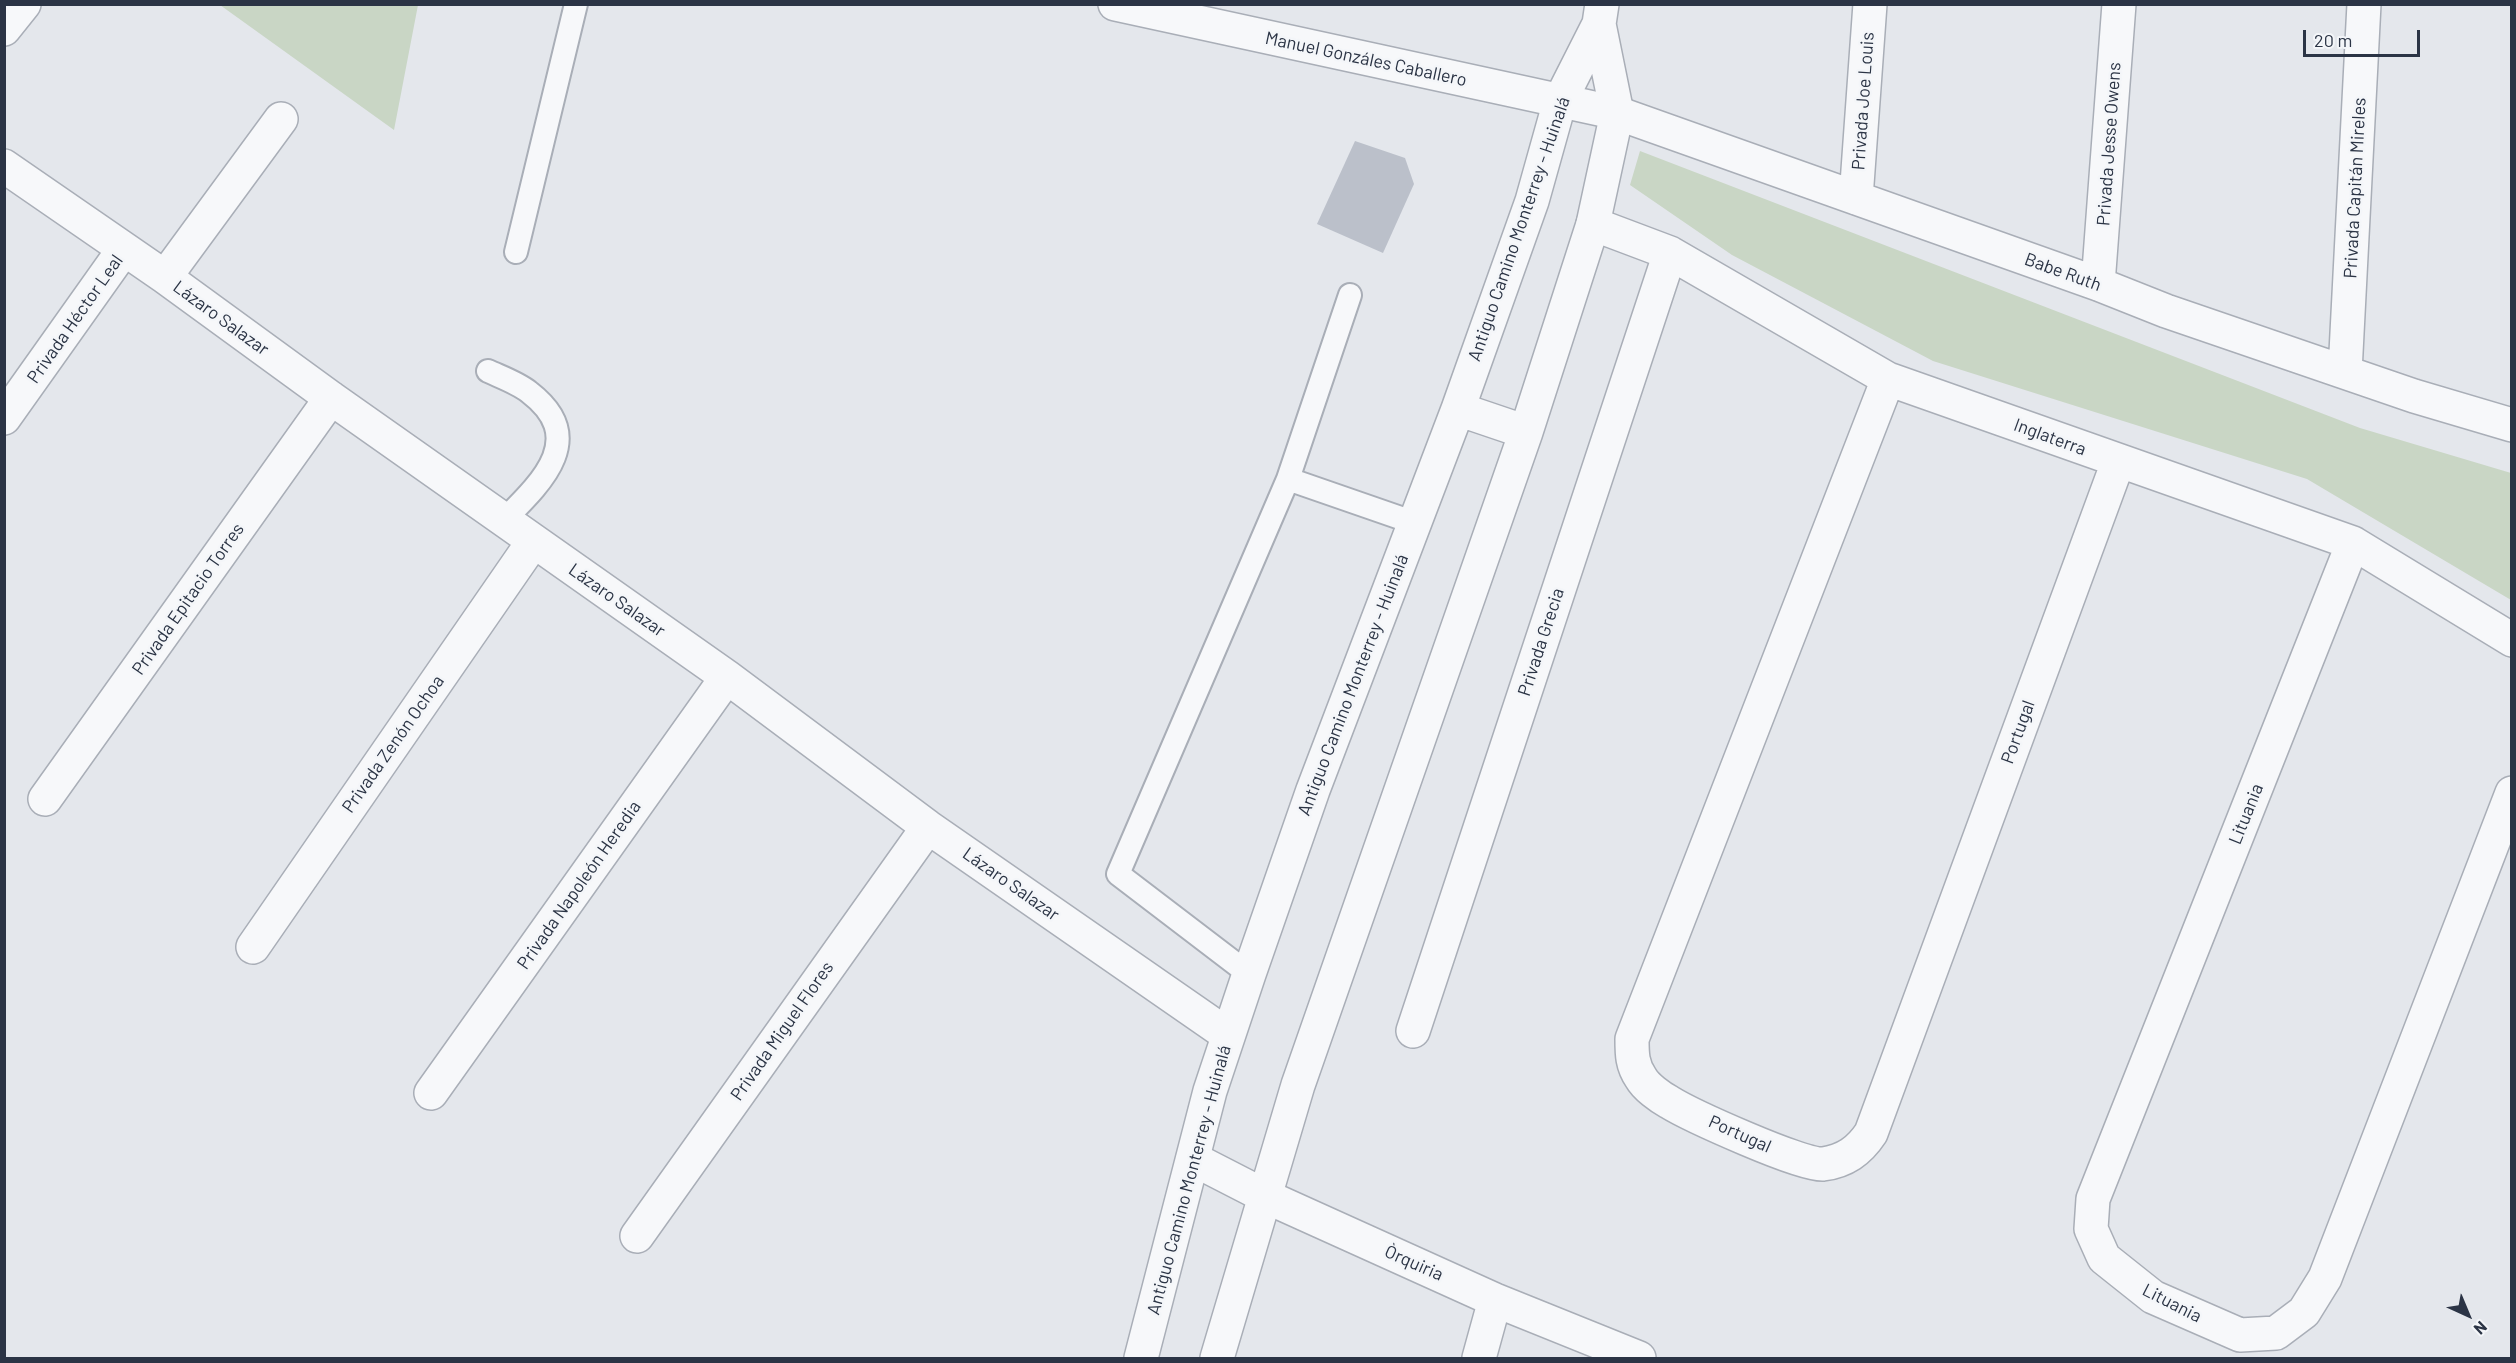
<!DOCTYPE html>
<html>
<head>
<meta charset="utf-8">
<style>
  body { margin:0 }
  #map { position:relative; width:2516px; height:1363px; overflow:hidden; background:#e4e7ec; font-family:Barlow,sans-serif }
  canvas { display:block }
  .frame { position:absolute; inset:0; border:6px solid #2b3445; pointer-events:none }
  .north { position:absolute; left:2438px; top:1285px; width:60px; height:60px; -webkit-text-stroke:4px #f4f6f9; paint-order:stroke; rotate:136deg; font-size:16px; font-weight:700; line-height:24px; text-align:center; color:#2b3445 }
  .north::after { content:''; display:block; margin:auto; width:21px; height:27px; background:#2b3445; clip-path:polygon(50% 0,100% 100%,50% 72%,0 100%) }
  .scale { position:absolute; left:2303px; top:30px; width:117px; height:27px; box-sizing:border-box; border:3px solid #2b3445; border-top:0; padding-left:8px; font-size:18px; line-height:21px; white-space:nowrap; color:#2b3445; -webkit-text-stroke:4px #f4f6f9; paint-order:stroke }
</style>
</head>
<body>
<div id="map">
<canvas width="2516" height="1363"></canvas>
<div class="frame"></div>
<div class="north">N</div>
<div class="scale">20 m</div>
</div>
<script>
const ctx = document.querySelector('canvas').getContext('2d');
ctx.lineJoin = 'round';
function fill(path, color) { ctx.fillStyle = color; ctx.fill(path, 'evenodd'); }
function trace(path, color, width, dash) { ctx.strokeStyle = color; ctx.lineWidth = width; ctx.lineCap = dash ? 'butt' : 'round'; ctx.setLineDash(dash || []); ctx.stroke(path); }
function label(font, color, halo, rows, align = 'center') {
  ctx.font = font + ' Barlow,sans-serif'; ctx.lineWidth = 5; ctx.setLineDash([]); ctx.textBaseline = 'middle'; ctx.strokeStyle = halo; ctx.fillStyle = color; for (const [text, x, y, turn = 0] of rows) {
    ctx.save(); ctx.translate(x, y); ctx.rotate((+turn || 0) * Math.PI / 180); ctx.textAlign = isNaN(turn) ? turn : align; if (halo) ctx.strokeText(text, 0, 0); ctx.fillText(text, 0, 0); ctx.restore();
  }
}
const green = new Path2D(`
  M 220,5 L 418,5 L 394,130 Z
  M 1640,151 L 2360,428 L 2511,473 L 2511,600 L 2307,479 L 1933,361 L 1732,255 L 1630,185 Z`);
const building = new Path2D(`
  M 1355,141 L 1405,158 L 1414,184 L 1383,253 L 1317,224 Z`);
const service = new Path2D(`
  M 516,252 L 576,4
  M 1350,295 L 1288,479 L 1415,523
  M 488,371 C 501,377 518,383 529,392 C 589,438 542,482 503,521
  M 1249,974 L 1118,874 L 1288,479`);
const minor = new Path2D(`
  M 1115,4 L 1617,113 L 2098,284 L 2166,311 L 2414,396 L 2512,425
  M 4,29 L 24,4
  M 4,166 L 165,277 L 331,398 L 727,677 L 928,827 L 1228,1035
  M 1856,198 L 1870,4
  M 1593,224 L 1670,253 L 1888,379 L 2353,543 L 2512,640
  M 165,277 L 281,119
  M 2098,284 L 2119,4
  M 2345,372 L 2364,4
  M 1888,379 L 1632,1039 C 1632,1054 1632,1065 1641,1078 C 1646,1087 1660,1097 1669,1102 C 1690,1115 1802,1166 1823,1164 C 1845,1161 1859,1151 1871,1133 L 2118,462
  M 4,418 L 124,249
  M 2353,543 L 2093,1199 L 2091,1229 L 2104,1258 L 2153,1297 L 2240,1335 L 2276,1333 L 2304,1312 L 2325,1278 L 2512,793
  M 45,799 L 331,398
  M 253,947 L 533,542
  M 1413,1031 L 1670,253
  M 431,1093 L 727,677
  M 1193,1159 L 1267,1197 L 1495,1300 L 1639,1358
  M 637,1236 L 928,827
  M 1479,1358 L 1495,1300`);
const tertiary = new Path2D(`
  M 1458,409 L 1526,432
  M 1141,1358 L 1210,1091 L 1249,974 L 1313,790 L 1458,409 L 1532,201 L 1560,101 L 1599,24 L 1602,4
  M 1217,1358 L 1298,1085 L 1526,432 L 1593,224 L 1617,113 L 1599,24`);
const streetNames = [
  ["Manuel Gonzáles Caballero",1366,59,12],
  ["Privada Joe Louis",1863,101,-86],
  ["Privada Jesse Owens",2109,144,-86],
  ["Privada Capitán Mireles",2355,188,-87],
  ["Antiguo Camino Monterrey - Huinalá",1519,229,-71],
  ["Babe Ruth",2063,272,20],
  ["Lázaro Salazar",221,318,36],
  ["Privada Héctor Leal",75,319,-55],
  ["Inglaterra",2050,437,20],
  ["Privada Epitacio Torres",188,599,-55],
  ["Lázaro Salazar",617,600,35],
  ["Privada Grecia",1541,642,-72],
  ["Antiguo Camino Monterrey - Huinalá",1353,685,-69],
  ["Portugal",2018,732,-70],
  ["Privada Zenón Ochoa",393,744,-55],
  ["Lituania",2246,814,-68],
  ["Lázaro Salazar",1011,884,35],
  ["Privada Napoleón Heredia",579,885,-55],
  ["Privada Miguel Flores",782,1031,-55],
  ["Portugal",1740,1134,24],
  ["Antiguo Camino Monterrey - Huinalá",1189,1180,-75],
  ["Òrquiria",1414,1263,24],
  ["Lituania",2172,1303,27]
];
fill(green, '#c9d6c5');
fill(building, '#bbc0ca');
trace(service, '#a9aeb7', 26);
trace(minor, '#a9aeb7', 36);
trace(tertiary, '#a9aeb7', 36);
trace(service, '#f7f8fa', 22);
trace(minor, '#f7f8fa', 33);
trace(tertiary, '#f7f8fa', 33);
label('18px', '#2b3445', '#f4f6f9', streetNames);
</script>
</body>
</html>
